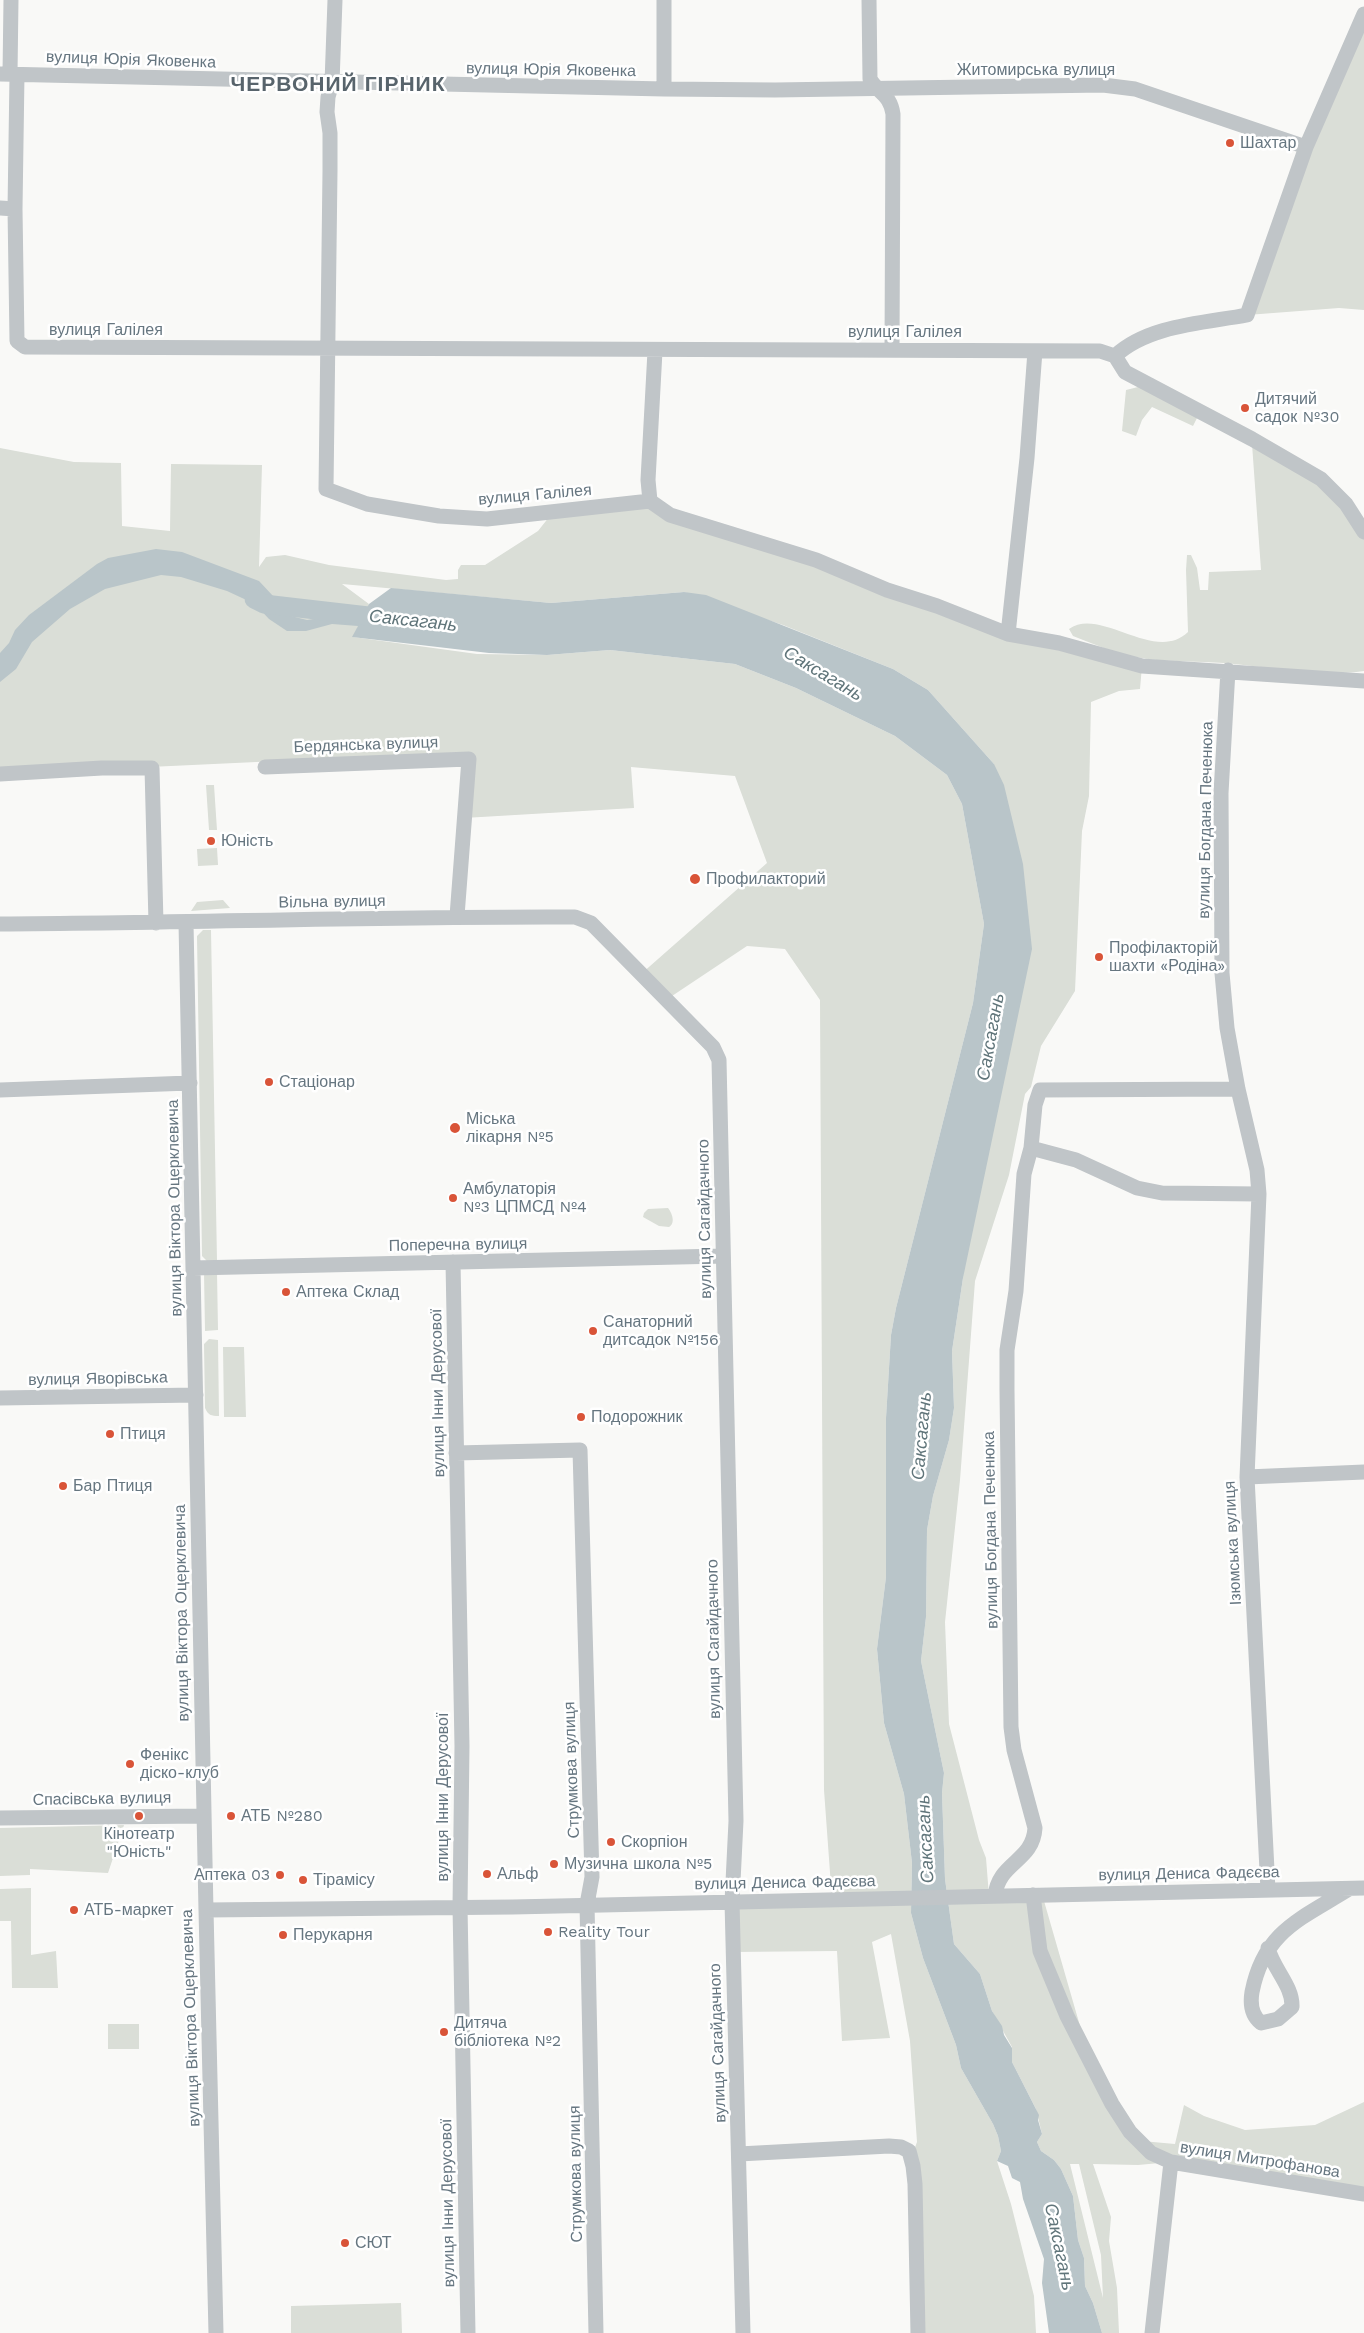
<!DOCTYPE html>
<html>
<head>
<meta charset="utf-8">
<style>
  body { margin:0 }
  canvas { display:block; background:#f9f9f7 }
</style>
</head>
<body>
<canvas width="1364" height="2333"></canvas>
<script>
const ctx = document.querySelector('canvas').getContext('2d');
ctx.lineJoin = 'round';
function fill(path, color) { ctx.fillStyle = color; ctx.fill(path, 'evenodd'); }
function trace(path, color, width, dash) { ctx.strokeStyle = color; ctx.lineWidth = width; ctx.lineCap = dash ? 'butt' : 'round'; ctx.setLineDash(dash || []); ctx.stroke(path); }
function label(font, color, halo, rows, align = 'center') {
  ctx.font = font + ' "Work Sans",sans-serif'; ctx.lineWidth = 5; ctx.setLineDash([]); ctx.textBaseline = 'middle'; ctx.strokeStyle = halo; ctx.fillStyle = color; for (const [text, x, y, turn = 0] of rows) {
    ctx.save(); ctx.translate(x, y); ctx.rotate((+turn || 0) * Math.PI / 180); ctx.textAlign = isNaN(turn) ? turn : align; if (halo) ctx.strokeText(text, 0, 0); ctx.fillText(text, 0, 0); ctx.restore();
  }
}
const green = new Path2D(`
  M 1364,14 L 1364,310 L 1339,308 L 1247,315 Z
  M 1138,387 L 1152,389 L 1199,414 L 1193,426 L 1152,407 L 1142,420 L 1136,436 L 1122,431 L 1126,390 Z
  M 1252,444 L 1311,479 L 1343,507 L 1364,539 L 1364,671 C 1321,677 1276,668 1234,664 C 1208,661 1183,662 1157,660 C 1128,658 1100,647 1073,636 L 1069,629 C 1100,606 1155,664 1188,632 L 1186,570 L 1187,555 L 1191,555 L 1197,568 L 1200,590 L 1208,590 L 1209,572 L 1261,570 Z
  M 0,448 L 74,462 L 121,463 L 122,526 L 170,531 L 171,464 L 262,465 L 259,567 L 266,557 L 285,555 L 329,565 L 446,580 L 458,579 L 458,570 L 461,565 L 485,565 L 538,531 L 553,512 L 640,503 L 887,590 L 1142,666 L 1140,689 L 1119,691 L 1091,702 L 1089,796 L 1082,831 L 1075,991 L 1041,1046 L 1031,1087 L 1025,1094 L 1009,1175 L 975,1281 L 960,1480 L 945,1622 L 949,1724 L 979,1840 L 986,1858 L 989,1896 L 1042,1894 L 1097,2085 L 1131,2140 L 1175,2144 L 1184,2105 L 1204,2116 L 1245,2130 L 1315,2125 L 1364,2102 L 1364,2194 L 1171,2162 L 1138,2165 L 1093,2164 L 1111,2217 L 1109,2241 L 1117,2288 L 1119,2333 L 1102,2333 L 1093,2303 L 1085,2286 L 1084,2258 L 1078,2240 L 1073,2196 L 1061,2169 L 1054,2160 L 1041,2151 L 1037,2142 L 1042,2134 L 1036,2109 L 1012,2062 L 1012,2047 L 992,2011 L 980,1974 L 954,1944 L 945,1879 L 942,1793 L 944,1773 L 921,1661 L 926,1617 L 927,1530 L 933,1496 L 949,1440 L 954,1408 L 952,1351 L 963,1278 L 994,764 L 928,690 L 893,669 L 783,625 L 684,592 L 551,603 L 342,584 L 369,604 L 353,637 L 477,654 L 547,655 L 610,650 L 735,664 L 796,688 L 895,736 L 947,775 L 962,804 L 984,924 L 973,1003 L 896,1308 L 891,1335 L 886,1418 L 886,1577 L 877,1649 L 884,1723 L 904,1794 L 912,1863 L 911,1913 L 923,1958 L 956,2045 L 961,2068 L 993,2124 L 998,2136 L 1001,2151 L 997,2161 L 1011,2204 L 1034,2296 L 1036,2333 L 918,2333 L 911,2158 L 917,2142 L 910,2041 L 891,1934 L 872,1942 L 890,2038 L 842,2041 L 837,1951 L 733,1952 L 732,1902 L 832,1900 L 824,1790 L 820,1000 L 785,949 L 747,946 L 666,1000 L 641,974 L 767,863 L 735,776 L 631,767 L 634,808 L 464,818 L 470,752 L 0,774 ZM 1070,2164 L 1079,2164 L 1101,2255 L 1103,2298 Z
  M 206,785 L 214,785 L 217,830 L 209,830 Z
  M 217,848 L 218,865 L 198,866 L 197,849 Z
  M 223,900 L 230,908 L 191,911 L 197,902 Z
  M 203,930 L 211,930 L 217,1261 L 207,1261 L 202,1256 L 197,936 Z
  M 668,1208 C 672,1213 676,1223 669,1227 L 659,1226 L 643,1217 L 644,1213 L 648,1209 Z
  M 204,1272 L 217,1272 L 218,1330 L 205,1331 Z
  M 209,1339 L 218,1340 L 219,1416 C 211,1416 208,1415 205,1408 L 204,1344 Z
  M 223,1347 L 244,1347 L 246,1417 L 224,1417 Z
  M 124,1825 L 108,1873 L 30,1869 L 30,1875 L 0,1876 L 0,1828 Z
  M 31,1888 L 31,1955 L 56,1951 L 58,1988 L 12,1988 L 11,1921 L 0,1921 L 0,1889 Z
  M 108,2024 L 139,2024 L 139,2049 L 108,2049 Z
  M 401,2303 L 402,2333 L 291,2333 L 291,2306 Z`);
const water = new Path2D(`
  M 156,549 L 182,552 L 259,581 L 273,596 L 283,614 L 307,620 L 365,611 L 369,604 L 391,588 L 551,603 L 684,592 L 706,595 L 893,669 L 928,690 L 994,764 L 1004,785 L 1023,864 L 1032,949 L 963,1278 L 952,1351 L 954,1408 L 949,1440 L 933,1496 L 927,1530 L 926,1617 L 921,1661 L 944,1773 L 942,1793 L 945,1879 L 954,1944 L 980,1974 L 992,2011 L 1002,2026 L 1004,2035 L 1012,2048 L 1012,2062 L 1039,2115 L 1038,2120 L 1042,2134 L 1037,2142 L 1041,2151 L 1054,2160 L 1061,2169 L 1073,2196 L 1078,2240 L 1084,2258 L 1085,2286 L 1093,2303 L 1102,2333 L 1049,2333 L 1042,2283 L 1044,2259 L 1023,2199 L 1020,2182 L 1012,2178 L 1008,2166 L 997,2161 L 1001,2151 L 998,2136 L 993,2124 L 961,2068 L 956,2045 L 923,1958 L 911,1913 L 912,1863 L 904,1794 L 884,1723 L 877,1649 L 886,1577 L 886,1418 L 891,1335 L 896,1308 L 973,1003 L 984,924 L 962,804 L 947,775 L 895,736 L 796,688 L 735,664 L 610,650 L 547,655 L 489,653 L 352,637 L 358,626 L 332,624 L 306,631 L 287,631 L 269,619 L 255,604 L 227,591 L 181,577 L 161,575 L 105,589 L 70,609 L 32,642 L 16,669 L 0,682 L 0,653 L 9,643 L 15,630 L 29,615 L 97,564 L 108,558 Z`);
const river = new Path2D(`
  M 254,599 L 264,604 L 377,617`);
const minor = new Path2D(`
  M 335,0 L 332,83 L 328,97 L 327,112 L 330,133 L 330,171 L 326,489 L 367,504 L 439,516 L 487,519 L 650,501
  M 664,0 L 664,89
  M 869,0 L 870,79 C 879,94 890,94 893,114 L 892,349
  M 0,74 L 664,89 L 775,90 L 1103,85 L 1135,89 L 1306,147 L 1364,14
  M 10,74 L 11,0
  M 17,75 L 15,209 L 17,341 L 25,347 L 1100,351 L 1115,356
  M 0,208 L 15,209
  M 1115,356 C 1148,325 1205,323 1247,315 L 1306,147
  M 1115,356 L 1125,372 L 1252,439 L 1321,479 L 1346,504 L 1364,532
  M 650,501 L 670,515 L 816,560 L 887,590 L 937,606 L 1008,634 L 1059,643 L 1142,666 L 1364,681
  M 650,501 L 648,480 L 655,351
  M 1008,634 L 1027,458 L 1035,351
  M 265,767 L 469,759 L 457,916
  M 0,774 L 102,768 L 152,768 L 156,923
  M 186,923 L 206,1910 L 216,2333
  M 0,924 C 192,923 383,916 575,917 L 591,923 L 713,1047 L 719,1060 L 736,1821 L 732,1902 L 743,2333
  M 0,1090 L 190,1083
  M 1031,1148 L 1035,1105 L 1040,1090 L 1238,1089
  M 1259,1194 L 1247,1477 L 1268,1890
  M 453,1262 L 462,1746 L 460,1907 L 468,2333
  M 193,1268 L 723,1256
  M 0,1398 L 196,1395
  M 456,1453 L 580,1450 L 592,1877 L 587,1904 L 596,2333
  M 1247,1477 L 1364,1472
  M 0,1818 L 204,1816
  M 1033,1895 L 1040,1951 L 1067,2016 L 1112,2104 L 1130,2132 L 1151,2153 L 1171,2162
  M 995,1896 C 998,1862 1033,1862 1035,1828 L 1014,1750 L 1011,1727 L 1007,1390 L 1007,1350 L 1016,1291 L 1024,1174 L 1031,1148 L 1076,1160 L 1137,1188 L 1162,1193 L 1259,1194 L 1257,1170 L 1238,1089 L 1227,1028 L 1222,973 L 1221,793 L 1228,670
  M 206,1910 L 513,1907 L 1364,1888
  M 1268,1948 C 1273,1969 1293,1986 1292,2007 L 1278,2019 L 1261,2023 C 1251,2015 1250,2004 1252,1992 C 1264,1931 1301,1919 1349,1889
  M 739,2154 L 889,2146 L 901,2147 L 909,2151 L 913,2166 L 915,2184 L 918,2333
  M 1152,2333 L 1171,2162 L 1364,2194`);
const markers = [
  [1230,143,5,"#d95438"],
  [1245,408,5,"#d95438"],
  [211,841,5,"#d95438"],
  [695,879,6,"#d95438"],
  [1099,957,5,"#d95438"],
  [269,1082,5,"#d95438"],
  [455,1128,6,"#d95438"],
  [453,1198,5,"#d95438"],
  [286,1292,5,"#d95438"],
  [593,1331,5,"#d95438"],
  [581,1417,5,"#d95438"],
  [110,1434,5,"#d95438"],
  [63,1486,5,"#d95438"],
  [130,1764,5,"#d95438"],
  [139,1816,5,"#d95438"],
  [231,1816,5,"#d95438"],
  [611,1842,5,"#d95438"],
  [554,1864,5,"#d95438"],
  [487,1874,5,"#d95438"],
  [280,1875,5,"#d95438"],
  [303,1880,5,"#d95438"],
  [74,1910,5,"#d95438"],
  [548,1932,5,"#d95438"],
  [283,1935,5,"#d95438"],
  [444,2032,5,"#d95438"],
  [345,2243,5,"#d95438"]
];
const streetNames = [
  ["вулиця Юрія Яковенка",131,60,2],
  ["вулиця Юрія Яковенка",551,70,1],
  ["Житомирська вулиця",1036,70],
  ["вулиця Галілея",106,330],
  ["вулиця Галілея",905,332],
  ["вулиця Галілея",535,495,-5],
  ["Бердянська вулиця",366,745,-2],
  ["вулиця Богдана Печенюка",1206,820,-89],
  ["Вільна вулиця",332,902,-1],
  ["вулиця Віктора Оцерклевича",175,1208,-91],
  ["вулиця Сагайдачного",705,1219,-91],
  ["Поперечна вулиця",458,1245,-1],
  ["вулиця Яворівська",98,1379,-1],
  ["вулиця Інни Дерусової",438,1393,-91],
  ["вулиця Богдана Печенюка",991,1530,-91],
  ["Ізюмська вулиця",1233,1543,-93],
  ["вулиця Віктора Оцерклевича",182,1613,-91],
  ["вулиця Сагайдачного",714,1639,-91],
  ["Струмкова вулиця",572,1770,-92],
  ["вулиця Інни Дерусової",443,1797,-90],
  ["Спасівська вулиця",102,1799,-1],
  ["вулиця Дениса Фадєєва",1189,1874,-1],
  ["вулиця Дениса Фадєєва",785,1883,-1],
  ["вулиця Віктора Оцерклевича",191,2018,-92],
  ["вулиця Сагайдачного",718,2043,-92],
  ["вулиця Митрофанова",1260,2160,9],
  ["Струмкова вулиця",576,2174,-91],
  ["вулиця Інни Дерусової",448,2203,-91]
];
const poiNames = [
  ["Шахтар",1240,143],
  ["Дитячий",1255,399],
  ["садок №30",1255,417],
  ["Юність",221,841],
  ["Профилакторий",706,879],
  ["Профілакторій",1109,948],
  ["шахти «Родіна»",1109,966],
  ["Стаціонар",279,1082],
  ["Міська",466,1119],
  ["лікарня №5",466,1137],
  ["Амбулаторія",463,1189],
  ["№3 ЦПМСД №4",463,1207],
  ["Аптека Склад",296,1292],
  ["Санаторний",603,1322],
  ["дитсадок №156",603,1340],
  ["Подорожник",591,1417],
  ["Птиця",120,1434],
  ["Бар Птиця",73,1486],
  ["Фенікс",140,1755],
  ["діско-клуб",140,1773],
  ["АТБ №280",241,1816],
  ["Кінотеатр",139,1834,"center"],
  ["\"Юність\"",139,1852,"center"],
  ["Скорпіон",621,1842],
  ["Музична школа №5",564,1864],
  ["Альф",497,1874],
  ["Аптека 03",270,1875,"right"],
  ["Тірамісу",313,1880],
  ["АТБ-маркет",84,1910],
  ["Reality Tour",558,1932],
  ["Перукарня",293,1935],
  ["Дитяча",454,2023],
  ["бібліотека №2",454,2041],
  ["СЮТ",355,2243]
];
const waterNames = [
  ["Саксагань",413,621,6],
  ["Саксагань",823,674,31],
  ["Саксагань",991,1037,-80],
  ["Саксагань",922,1436,-85],
  ["Саксагань",926,1839,-93],
  ["Саксагань",1059,2247,78]
];
const districtNames = [
  ["ЧЕРВОНИЙ ГІРНИК",338,85]
];
fill(green, '#daded7');
fill(water, '#b9c5c9');
trace(river, '#b9c5c9', 19);
trace(minor, '#c0c5c8', 15);
for (const [x, y, r, color] of markers) { const dot = new Path2D(); dot.arc(x, y, r, 0, 2 * Math.PI); ctx.fillStyle = color; ctx.fill(dot); trace(dot, '#fff', 2); }
label('16px', '#667680', '#fff', streetNames);
label('16px', '#667680', '#fff', poiNames, 'left');
label('italic 18px', '#60757a', '#fff', waterNames);
ctx.letterSpacing = '1px';
label('bold 21px', '#58646c', '#fff', districtNames);
ctx.letterSpacing = '0px';
</script>
</body>
</html>
